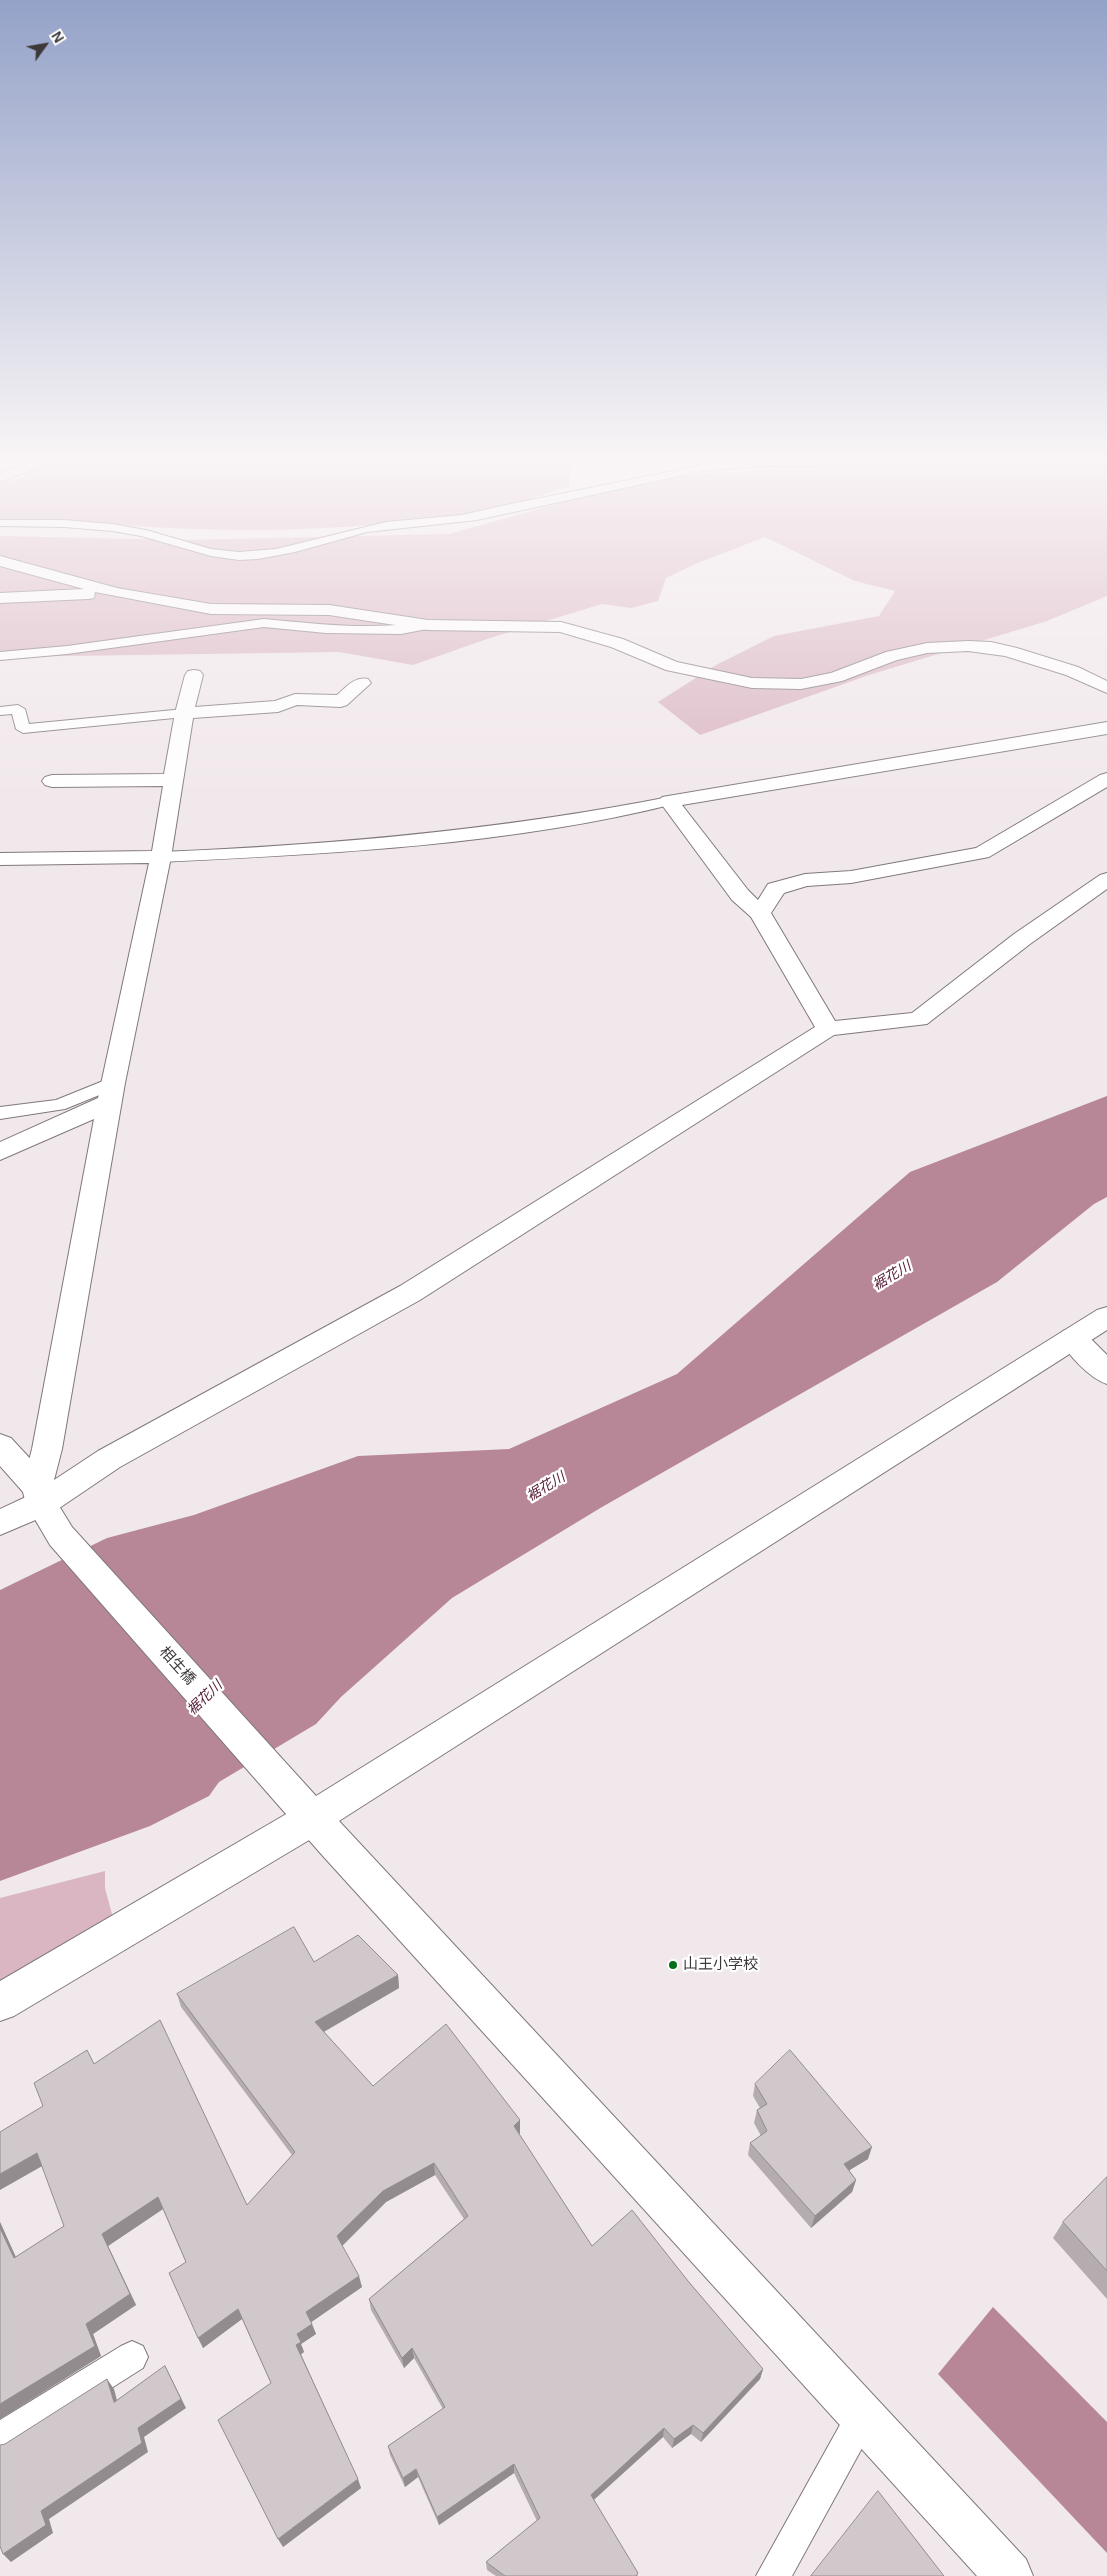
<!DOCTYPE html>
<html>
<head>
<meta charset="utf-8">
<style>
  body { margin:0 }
  #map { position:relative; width:1107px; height:2576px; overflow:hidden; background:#f1e8eb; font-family:Helvetica,sans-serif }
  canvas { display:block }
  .north { position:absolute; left:20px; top:20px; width:50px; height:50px; -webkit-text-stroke:4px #fff; paint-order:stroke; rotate:58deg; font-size:14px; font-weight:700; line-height:20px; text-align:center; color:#3d393b }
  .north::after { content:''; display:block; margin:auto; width:18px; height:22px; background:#3d393b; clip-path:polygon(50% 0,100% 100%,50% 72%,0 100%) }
</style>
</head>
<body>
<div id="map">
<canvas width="1107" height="2576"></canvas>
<div class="north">N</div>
</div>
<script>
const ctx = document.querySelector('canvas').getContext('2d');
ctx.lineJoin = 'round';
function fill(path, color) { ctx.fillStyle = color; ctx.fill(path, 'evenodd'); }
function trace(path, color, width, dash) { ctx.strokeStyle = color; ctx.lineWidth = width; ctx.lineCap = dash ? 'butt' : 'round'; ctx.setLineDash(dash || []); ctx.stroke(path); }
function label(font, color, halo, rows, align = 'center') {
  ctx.font = font + ' Helvetica,"Noto Sans JP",sans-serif'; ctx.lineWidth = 4.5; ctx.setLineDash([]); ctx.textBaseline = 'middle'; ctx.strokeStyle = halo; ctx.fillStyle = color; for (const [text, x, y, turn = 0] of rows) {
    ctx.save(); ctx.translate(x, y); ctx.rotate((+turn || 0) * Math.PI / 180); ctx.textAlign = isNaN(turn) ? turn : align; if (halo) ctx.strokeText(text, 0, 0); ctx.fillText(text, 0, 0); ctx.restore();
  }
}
const green = new Path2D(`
  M 58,456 L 571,456 L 569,487 C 530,498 490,514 449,520 C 390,523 330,529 270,530 C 180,532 90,521 0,519 L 0,482 L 18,479 Z
  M 816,456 L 1107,456 L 1107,596 L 1047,621 L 869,675 L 700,735 L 658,702 L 716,665 L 774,636 L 879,616 L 895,591 L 855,581 L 765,537 L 695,564 L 666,578 L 658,601 L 631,608 L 602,604 L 487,639 L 413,665 L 339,652 L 0,657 L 0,536 L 183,540 L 449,534 L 649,478 L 803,467 Z
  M 105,1871 L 105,1888 L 113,1918 L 0,1984 L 0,1898 Z`);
const water = new Path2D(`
  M 1107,1096 L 1107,1197 L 1094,1204 L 997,1282 L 602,1507 L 452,1598 L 341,1697 L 316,1724 L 219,1782 L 209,1796 L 150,1826 L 0,1881 L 0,1590 L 107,1538 L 194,1515 L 358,1456 L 509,1449 L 677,1374 L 910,1172 Z
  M 993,2307 L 1107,2422 L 1107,2553 L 938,2374 Z`);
const lane = new Path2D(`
  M 819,456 L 830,456 L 818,466 L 764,466 L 702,471 L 477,520 L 367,532 L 295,552 L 258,559 L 239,560 L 211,556 L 141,536 L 112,531 L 64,527 L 0,526 L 0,520 L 64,520 L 112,524 L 146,530 L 211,549 L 239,552 L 276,549 L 386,522 L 462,515 L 506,505 L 702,465 L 764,460 L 815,460 Z
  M 264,619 C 318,624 374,631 428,621 L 434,625 L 432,628 L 401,634 L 326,633 L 264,627 L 67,654 L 0,660 L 0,652 L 67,646 Z
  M 18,705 L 25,709 L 29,724 L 184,709 L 191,713 L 184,717 L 23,733 L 16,729 L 12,714 L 0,715 L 0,707 Z
  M 669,797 L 674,798 L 676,801 L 674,804 C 510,845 330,854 161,862 L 153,857 L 161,852 C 332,845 501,830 669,797 Z
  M 113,1077 L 119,1079 L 122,1083 L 119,1087 L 65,1109 L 0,1119 L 0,1107 L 56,1100 Z
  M 132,2341 L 143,2346 L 148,2357 L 143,2368 L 12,2451 L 0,2456 L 0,2420 L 121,2346 Z
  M 863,2401 L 875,2405 L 879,2417 L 792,2576 L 756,2576 L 851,2405 Z`);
const street = new Path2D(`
  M 42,456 L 62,456 L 60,459 L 0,482 L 0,473 Z
  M 0,556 L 117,588 L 211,604 L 329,605 L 428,620 L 561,622 L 623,639 L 677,662 L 752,678 L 801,679 L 831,673 L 886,652 L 927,643 L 968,641 L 991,642 L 1017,648 L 1078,667 L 1107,681 L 1107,693 L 1066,675 L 1005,656 L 968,651 L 927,653 L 897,660 L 842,681 L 801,689 L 752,688 L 666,670 L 611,647 L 560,632 L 428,630 L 329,615 L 211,614 L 95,592 L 94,598 L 88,599 L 0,603 L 0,593 L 84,589 L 0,566 Z
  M 194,670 L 200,671 L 203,675 L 195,707 L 275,701 L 295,694 L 337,695 C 346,687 355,676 368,679 L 371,683 L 347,705 L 341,707 L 297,705 L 278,712 L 193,718 L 171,857 L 125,1083 L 62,1449 L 54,1480 L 98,1451 L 400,1286 L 815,1027 L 751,917 L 732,900 L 662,805 L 659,801 L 662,797 L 1107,722 L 1107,734 L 682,805 L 748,890 L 758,900 L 768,884 L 805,874 L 851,871 L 976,848 L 1100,775 L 1107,773 L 1107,787 L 989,857 L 851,883 L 807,886 L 784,893 L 771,913 L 835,1021 L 912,1013 L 1014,934 L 1100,875 L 1107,873 L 1107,889 L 1030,944 L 927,1024 L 834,1035 L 420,1300 L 120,1467 L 52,1513 L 0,1535 L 0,1509 L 28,1496 L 22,1487 L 32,1449 L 94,1119 L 0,1160 L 0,1142 L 98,1098 L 149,863 L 0,865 L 0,853 L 152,851 L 163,786 L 52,787 L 45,785 L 42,781 L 45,777 L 52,775 L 164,774 L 175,713 L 185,675 L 188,671 Z
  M 1073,1328 L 1083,1331 L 1107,1355 L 1107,1384 C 1089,1378 1068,1355 1059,1338 L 1063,1331 Z
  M 313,1802 L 326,1806 L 331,1818 L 326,1830 L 14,2016 L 0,2021 L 0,1981 L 300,1806 Z`);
const secondary = new Path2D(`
  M 1107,1307 L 1107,1330 L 339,1821 L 1026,2559 L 1033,2576 L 977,2576 L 322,1855 L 50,1545 L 26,1504 L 23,1492 L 0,1466 L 0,1434 L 11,1438 L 48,1478 L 56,1501 L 72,1527 L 316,1796 L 1097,1310 Z`);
const wall = new Path2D(`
  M 314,1962 L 398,1975 L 399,1988 L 324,2032 L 373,2086 L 520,2133 L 519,2134 L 592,2246 L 688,2281 L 763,2369 L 760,2379 L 701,2442 L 691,2434 L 672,2448 L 663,2437 L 594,2500 L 638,2576 L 496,2576 L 487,2570 L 486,2562 L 537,2521 L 514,2473 L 439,2525 L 418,2477 L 405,2487 L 390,2455 L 388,2446 L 443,2409 L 414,2358 L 404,2368 L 371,2310 L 369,2299 L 464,2219 L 435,2175 L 386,2202 L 342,2246 L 362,2287 L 311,2322 L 316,2334 L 301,2344 L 304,2352 L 301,2354 L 361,2488 L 283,2547 L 271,2383 L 242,2319 L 203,2348 L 186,2262 L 163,2209 L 108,2246 L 136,2305 L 93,2334 L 101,2356 L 0,2419 L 0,2222 L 16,2257 L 64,2226 L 43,2106 L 94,2064 L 247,2205 L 292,2155 L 181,2007 L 177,1994 Z
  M 755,2084 L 868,2159 L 849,2170 L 856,2180 L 852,2192 L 811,2228 L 748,2155 L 750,2143 L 761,2136 L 754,2123 L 757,2110 L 760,2108 L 753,2096 Z
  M 1107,2177 L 1107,2299 L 1053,2238 L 1063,2222 Z`);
const shadedWall = new Path2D(`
  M 398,1975 L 399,1988 L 318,2035 L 315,2022 Z
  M 520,2120 L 520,2133 L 514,2138 L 514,2126 Z
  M 872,2147 L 868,2159 L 840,2176 L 844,2164 Z
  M 37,2153 L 44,2165 L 0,2190 L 0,2174 Z
  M 434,2163 L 435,2175 L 386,2202 L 340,2248 L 337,2236 L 383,2191 Z
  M 856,2180 L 852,2192 L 811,2228 L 815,2216 Z
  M 158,2197 L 163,2209 L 108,2246 L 136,2305 L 93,2334 L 101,2356 L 0,2419 L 0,2404 L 102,2234 Z
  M 0,2222 L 21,2269 L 14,2258 L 0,2228 Z
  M 359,2276 L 362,2287 L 310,2323 L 306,2312 Z
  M 238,2309 L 242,2319 L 203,2348 L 198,2338 Z
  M 312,2324 L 316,2334 L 301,2344 L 304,2352 L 300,2355 L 296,2345 L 297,2334 Z
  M 412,2348 L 414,2358 L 404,2368 L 402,2358 Z
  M 165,2366 L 186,2408 L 144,2437 L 148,2452 L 49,2519 L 53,2533 L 11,2562 L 3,2554 L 41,2511 L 138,2428 Z
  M 763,2369 L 760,2379 L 701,2442 L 703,2433 Z
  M 107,2379 L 114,2389 L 120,2412 L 114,2402 Z
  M 693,2425 L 691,2434 L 672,2448 L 674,2439 Z
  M 664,2428 L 663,2437 L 590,2503 L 591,2495 Z
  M 514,2464 L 514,2473 L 439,2525 L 437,2517 Z
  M 416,2469 L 418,2477 L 405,2487 L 403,2478 Z
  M 358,2479 L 361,2488 L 283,2547 L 278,2539 Z`);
const building = new Path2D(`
  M 294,1927 L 314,1962 L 358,1935 L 398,1975 L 315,2022 L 373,2086 L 446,2024 L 520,2120 L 514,2126 L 592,2246 L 632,2210 L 688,2281 L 763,2369 L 703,2433 L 693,2425 L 674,2439 L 664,2428 L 591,2495 L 638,2573 L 636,2576 L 505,2576 L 486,2562 L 540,2518 L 514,2464 L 437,2517 L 416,2469 L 403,2478 L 388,2446 L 445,2407 L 412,2348 L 402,2358 L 369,2299 L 468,2216 L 434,2163 L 383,2191 L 337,2236 L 359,2276 L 306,2312 L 312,2324 L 297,2334 L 301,2342 L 296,2345 L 358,2479 L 278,2539 L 218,2420 L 271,2383 L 238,2309 L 198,2338 L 169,2273 L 186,2262 L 158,2197 L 102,2234 L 130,2294 L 86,2324 L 95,2346 L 0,2404 L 0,2228 L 14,2258 L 64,2226 L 37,2153 L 0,2174 L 0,2132 L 43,2106 L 34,2083 L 87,2050 L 94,2064 L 160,2020 L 247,2205 L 295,2152 L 177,1994 Z
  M 790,2050 L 872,2147 L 844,2164 L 856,2180 L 815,2216 L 750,2143 L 767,2131 L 757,2110 L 767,2104 L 755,2084 Z
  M 1107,2177 L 1107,2271 L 1063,2222 Z
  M 165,2366 L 181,2399 L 138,2428 L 142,2443 L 41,2511 L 46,2525 L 3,2554 L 0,2546 L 0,2445 L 5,2444 L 107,2379 L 114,2402 Z
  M 878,2491 L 944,2576 L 811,2576 Z`);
const markers = [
  [673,1965,5,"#046e1d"]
];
const waterNames = [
  ["裾花川",892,1276,-31],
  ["裾花川",546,1487,-31],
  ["裾花川",205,1698,-44]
];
const nearStreetnames = [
  ["相生橋",177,1666,48]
];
const nearPoinames = [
  ["山王小学校",683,1965]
];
fill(green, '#dab6c2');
fill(water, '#b78798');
trace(lane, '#80787a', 2);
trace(street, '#80787a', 2);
trace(secondary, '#80787a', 2);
fill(lane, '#fff');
fill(street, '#fff');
fill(secondary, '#fff');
fill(wall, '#b4acaf');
fill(shadedWall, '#928c8e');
fill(building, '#d1c8cb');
trace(building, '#928c8e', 1);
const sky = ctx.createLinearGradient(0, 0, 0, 817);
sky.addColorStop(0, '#94a2c8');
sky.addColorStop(0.56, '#f9f5f6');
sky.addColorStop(1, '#f9f5f600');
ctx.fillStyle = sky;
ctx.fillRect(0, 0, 1107, 817);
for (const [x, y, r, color] of markers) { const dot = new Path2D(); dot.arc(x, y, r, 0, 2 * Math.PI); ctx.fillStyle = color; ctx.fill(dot); trace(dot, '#fff', 2); }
label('italic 14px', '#531833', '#fff', waterNames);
label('15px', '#3d393b', '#fff', nearStreetnames);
label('15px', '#3d393b', '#fff', nearPoinames, 'left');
</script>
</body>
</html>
